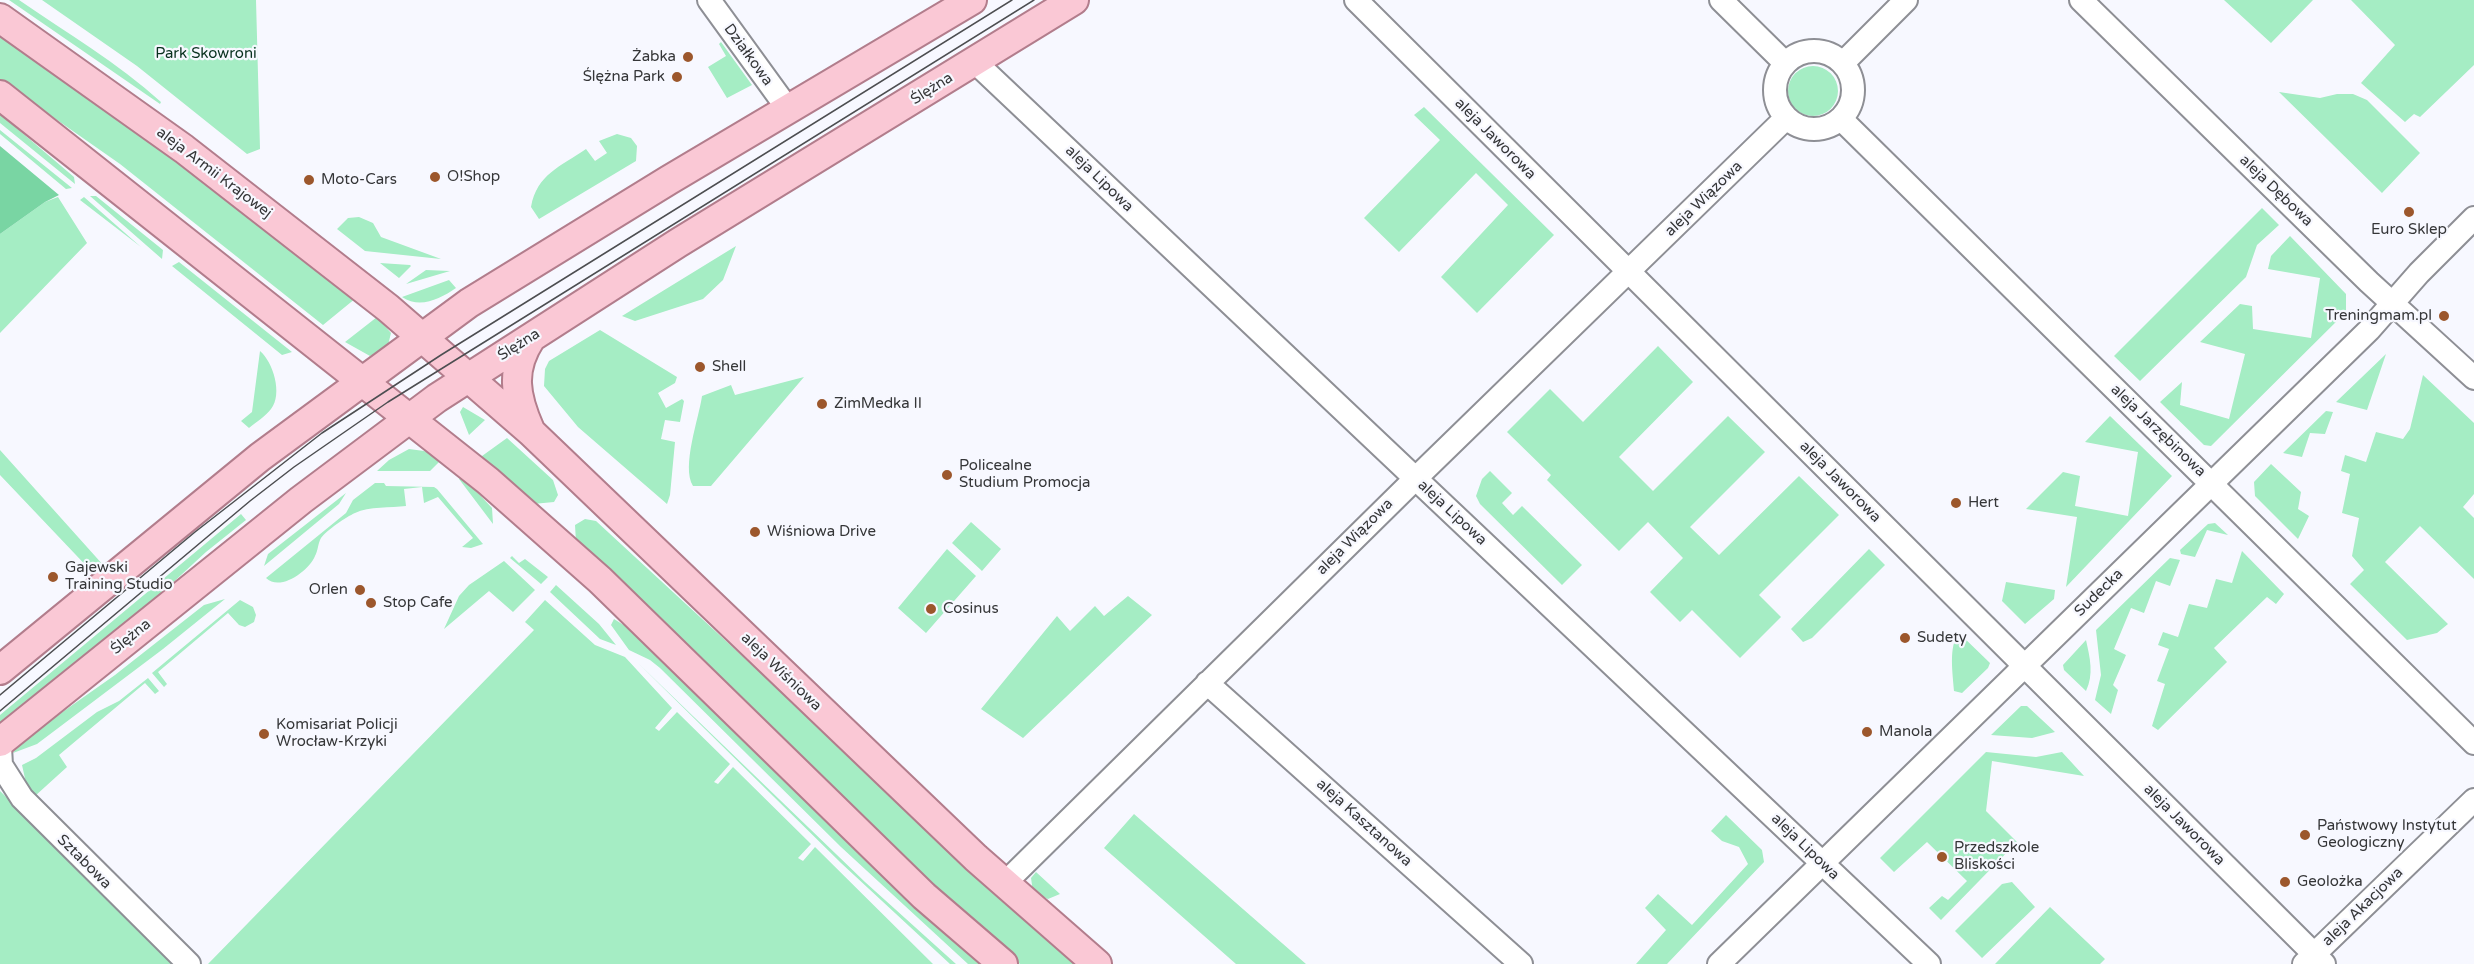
<!DOCTYPE html>
<html>
<head>
<meta charset="utf-8">
<style>
  body { margin:0 }
  canvas { display:block; background:#f7f8ff }
</style>
</head>
<body>
<canvas width="2474" height="964"></canvas>
<script>
const ctx = document.querySelector('canvas').getContext('2d');
ctx.lineJoin = 'round';
function fill(path, color) { ctx.fillStyle = color; ctx.fill(path, 'evenodd'); }
function trace(path, color, width, dash) { ctx.strokeStyle = color; ctx.lineWidth = width; ctx.lineCap = dash ? 'butt' : 'round'; ctx.setLineDash(dash || []); ctx.stroke(path); }
function label(font, color, halo, rows, align = 'center') {
  ctx.font = font + ' "Varela Round",sans-serif'; ctx.lineWidth = 4.5; ctx.setLineDash([]); ctx.textBaseline = 'middle'; ctx.strokeStyle = halo; ctx.fillStyle = color; for (const [text, x, y, turn = 0] of rows) {
    ctx.save(); ctx.translate(x, y); ctx.rotate((+turn || 0) * Math.PI / 180); ctx.textAlign = isNaN(turn) ? turn : align; if (halo) ctx.strokeText(text, 0, 0); ctx.fillText(text, 0, 0); ctx.restore();
  }
}
const green = new Path2D(`
  M 9,0 L 19,0 C 67,33 118,63 161,102 L 160,104 Z
  M 42,0 L 256,0 L 260,149 L 247,154 L 137,66 Z
  M 2224,0 L 2313,0 L 2271,43 Z
  M 2351,0 L 2474,0 L 2474,65 L 2420,117 L 2414,114 L 2405,122 L 2361,83 L 2395,45 Z
  M 0,30 L 94,96 L 356,298 L 323,325 L 120,164 L 0,80 Z
  M 721,42 L 752,85 L 727,98 L 708,67 L 726,56 L 719,44 Z
  M1788 91a25 25 0 1 1 50 0a25 25 0 1 1-50 0Z
  M 2279,92 L 2320,98 L 2337,94 L 2353,94 L 2367,100 L 2420,153 L 2382,193 Z
  M 1424,107 L 1554,235 L 1477,313 L 1441,277 L 1508,205 L 1476,173 L 1399,252 L 1364,218 L 1440,140 L 1414,115 Z
  M 0,114 L 74,177 L 75,184 L 0,123 Z
  M 0,130 L 72,188 L 66,189 L 0,134 Z
  M 617,134 L 631,138 L 637,146 L 636,161 L 539,219 L 531,207 C 537,174 560,167 586,149 L 595,161 L 607,153 L 599,141 Z
  M 90,196 L 96,196 L 163,250 L 162,259 Z
  M 58,197 L 87,243 L 0,333 L 0,234 L 45,202 Z
  M 84,197 L 141,247 L 80,200 Z
  M 2262,208 L 2279,225 L 2257,245 L 2246,277 L 2140,381 L 2114,356 Z
  M 359,217 L 373,223 L 381,237 L 441,259 L 365,251 L 337,229 L 348,218 Z
  M 2290,236 L 2346,294 L 2346,312 L 2211,446 L 2204,445 L 2160,402 L 2182,382 L 2180,405 L 2229,419 L 2245,354 L 2200,342 L 2240,304 L 2252,306 L 2253,329 L 2311,338 L 2320,278 L 2268,269 L 2271,256 Z
  M 736,246 L 723,280 L 703,299 L 635,321 L 622,316 Z
  M 179,262 L 292,352 L 282,355 L 172,266 Z
  M 380,263 L 410,265 L 411,266 L 399,278 Z
  M 426,270 L 450,271 L 406,284 Z
  M 449,280 L 456,288 C 440,299 420,309 402,297 Z
  M 377,317 L 391,333 L 388,345 L 370,356 L 345,342 Z
  M 600,330 L 677,377 L 675,383 L 658,393 L 666,408 L 682,399 L 684,401 L 680,422 L 665,420 L 661,439 L 675,442 L 670,495 L 667,504 L 578,427 L 544,386 L 545,369 L 549,361 Z
  M 1658,346 L 1693,382 L 1619,457 L 1653,491 L 1728,416 L 1765,452 L 1690,527 L 1719,555 L 1799,476 L 1839,515 L 1759,595 L 1781,617 L 1740,658 L 1692,610 L 1680,622 L 1650,592 L 1683,558 L 1648,522 L 1619,551 L 1547,480 L 1551,475 L 1507,432 L 1550,389 L 1583,422 Z
  M 260,351 C 273,362 283,394 271,409 C 266,416 256,422 249,428 L 241,421 L 252,412 Z
  M 2386,354 L 2367,410 L 2336,402 Z
  M 2423,375 L 2474,423 L 2474,494 L 2463,507 L 2474,518 L 2474,579 L 2420,526 L 2385,562 L 2448,624 L 2437,633 L 2407,640 L 2350,584 L 2364,570 L 2352,556 L 2359,518 L 2342,513 L 2350,474 L 2341,471 L 2345,455 L 2366,462 L 2376,432 L 2403,439 L 2410,429 Z
  M 804,377 L 711,486 L 693,486 C 681,467 699,418 702,396 L 731,385 L 735,395 Z
  M 463,407 L 485,420 L 469,435 L 460,412 Z
  M 2326,411 L 2333,412 L 2325,434 L 2310,433 L 2302,457 L 2283,453 Z
  M 2110,416 L 2172,476 L 2066,587 L 2077,517 L 2026,509 L 2063,472 L 2080,476 L 2075,506 L 2128,516 L 2138,452 L 2085,442 Z
  M 507,438 L 553,480 L 558,495 L 554,502 L 533,504 L 481,460 L 482,456 Z
  M 409,449 L 424,451 L 442,459 L 430,471 L 377,471 L 389,460 Z
  M 0,450 L 104,566 L 94,574 L 0,475 Z
  M 2271,464 L 2301,492 L 2298,509 L 2309,516 L 2298,539 L 2255,496 L 2254,482 Z
  M 1490,471 L 1512,493 L 1502,503 L 1513,515 L 1522,506 L 1582,565 L 1562,585 L 1480,504 L 1476,496 L 1482,479 Z
  M 462,476 L 492,508 L 493,524 L 459,479 Z
  M 375,483 L 384,483 L 386,486 L 434,487 L 437,489 L 483,544 L 471,548 L 462,547 L 473,538 L 438,497 L 424,503 L 422,487 L 404,489 L 406,506 C 391,508 369,506 355,513 C 346,517 327,530 321,538 C 318,543 318,551 315,556 C 309,571 280,592 266,578 L 346,513 L 353,500 Z
  M 346,493 L 339,504 L 264,566 L 268,554 Z
  M 241,514 L 246,520 L 206,552 L 129,623 L 0,729 L 0,715 Z
  M 585,519 L 596,521 L 1076,964 L 1020,964 L 931,884 L 576,542 L 575,525 Z
  M 971,522 L 1001,549 L 982,571 L 952,543 Z
  M 2215,523 L 2228,535 L 2207,530 L 2195,557 L 2181,554 L 2180,550 L 2208,524 Z
  M 947,549 L 976,576 L 926,633 L 898,608 Z
  M 1869,549 L 1885,565 L 1812,638 L 1803,642 L 1791,629 Z
  M 2242,551 L 2284,594 L 2276,604 L 2267,597 L 2214,648 L 2227,662 L 2158,730 L 2152,726 L 2165,684 L 2157,681 L 2169,649 L 2158,645 L 2163,632 L 2178,637 L 2189,604 L 2207,608 L 2216,579 L 2232,583 Z
  M 512,556 L 519,563 L 525,559 L 548,577 L 541,584 L 510,558 Z
  M 2170,558 L 2180,560 L 2170,586 L 2156,581 L 2144,613 L 2131,608 L 2114,649 L 2126,655 L 2113,685 L 2118,690 L 2111,714 L 2095,700 L 2101,675 L 2096,630 Z
  M 504,561 L 535,590 L 513,612 L 489,591 L 444,629 L 459,596 L 469,585 Z
  M 2006,582 L 2055,590 L 2054,599 L 2025,624 L 2002,601 Z
  M 556,585 L 599,624 L 616,645 L 600,639 L 550,592 Z
  M 1128,596 L 1152,615 L 1023,738 L 981,709 L 1057,616 L 1070,631 L 1095,606 L 1104,616 Z
  M 225,599 L 163,649 L 37,744 L 13,753 L 20,742 L 115,675 L 204,605 Z
  M 240,600 L 253,607 L 256,615 L 254,622 L 245,627 L 239,625 L 228,613 L 158,672 L 167,684 L 164,687 L 152,673 Z
  M 545,600 L 595,645 L 625,657 L 672,708 L 655,728 L 659,731 L 677,712 L 730,764 L 714,782 L 718,784 L 733,767 L 811,844 L 798,858 L 803,861 L 815,847 L 933,964 L 208,964 L 534,630 L 525,622 Z
  M 614,619 L 638,634 L 984,964 L 968,964 L 841,847 L 660,668 L 650,660 L 629,650 L 611,625 Z
  M 1959,633 L 1990,663 L 1988,668 L 1962,693 L 1954,691 C 1953,675 1948,646 1959,633 Z
  M 2086,640 C 2090,658 2094,674 2086,691 L 2064,670 L 2063,665 Z
  M 638,663 L 865,882 L 956,964 L 950,964 L 841,863 Z
  M 148,678 L 159,691 L 155,694 L 145,683 L 59,755 L 67,767 L 35,796 L 28,792 L 22,765 L 36,758 L 97,712 L 119,701 Z
  M 2021,706 L 2027,706 L 2055,732 L 2032,738 L 1991,735 Z
  M 1986,752 L 2036,757 L 2062,752 L 2084,776 L 1992,761 L 1986,811 L 2017,842 L 1941,920 L 1929,908 L 1942,896 L 1948,900 L 1967,881 L 1927,842 L 1894,872 L 1880,858 Z
  M 0,791 L 177,964 L 0,964 Z
  M 1134,814 L 1306,964 L 1236,964 L 1104,848 Z
  M 1726,815 L 1762,850 L 1764,862 L 1667,964 L 1636,964 L 1666,930 L 1645,908 L 1658,894 L 1692,925 L 1748,864 L 1739,847 L 1722,841 L 1711,831 Z
  M 1036,872 L 1060,894 L 1048,899 L 1033,892 L 1031,878 Z
  M 2012,882 L 2035,907 L 1982,958 L 1955,931 L 2002,884 Z
  M 2050,907 L 2105,959 L 2100,964 L 1995,964 Z`);
const forest = new Path2D(`
  M 0,146 L 59,195 L 45,202 L 0,234 Z`);
const minor = new Path2D(`
  M 709,0 L 788,109
  M 1356,0 L 2324,964
  M 1721,0 L 1785,63
  M 2081,0 L 2369,282 L 2474,378
  M1775 90a39 39 0 1 1 78 0a39 39 0 1 1-78 0Z
  M 975,62 L 1929,964
  M 1843,63 L 1906,0
  M 1841,119 L 2474,743
  M 1207,683 L 1521,964
  M 0,747 L 1,765 L 22,798 L 189,964
  M 1005,883 L 1415,479 L 1786,118
  M 1719,964 L 2369,330 L 2419,273 L 2474,218
  M 2304,964 L 2474,800`);
const major = new Path2D(`
  M 0,18 L 184,149 L 388,308 L 531,432 L 976,858 L 1097,964
  M 0,95 L 488,481 L 600,580 L 924,896 L 1003,964
  M 530,430 C 515,396 510,370 531,338
  M 0,670 L 260,457 L 469,303 L 669,180 L 972,0
  M 0,742 L 301,500 L 437,398 L 678,243 L 1074,0`);
const tram = new Path2D(`
  M 0,695 L 195,532 L 322,433 L 441,355 L 1012,0
  M 0,711 L 250,501 L 294,467 L 388,402 L 1034,0`);
const markers = [
  [688,57,6,"#9c572c"],
  [677,77,6,"#9c572c"],
  [435,177,6,"#9c572c"],
  [309,180,6,"#9c572c"],
  [2409,212,6,"#9c572c"],
  [2444,316,6,"#9c572c"],
  [700,367,6,"#9c572c"],
  [822,404,6,"#9c572c"],
  [947,475,6,"#9c572c"],
  [1956,503,6,"#9c572c"],
  [755,532,6,"#9c572c"],
  [53,577,6,"#9c572c"],
  [360,590,6,"#9c572c"],
  [371,603,6,"#9c572c"],
  [931,609,6,"#9c572c"],
  [1905,638,6,"#9c572c"],
  [1867,732,6,"#9c572c"],
  [264,734,6,"#9c572c"],
  [2305,835,6,"#9c572c"],
  [1942,857,6,"#9c572c"],
  [2285,882,6,"#9c572c"]
];
const parkNames = [
  ["Park Skowroni",206,54]
];
const streetNames = [
  ["Działkowa",748,55,54],
  ["Ślężna",932,89,-32],
  ["aleja Jaworowa",1495,139,45],
  ["aleja Armii Krajowej",214,173,37],
  ["aleja Lipowa",1099,179,44],
  ["aleja Dębowa",2276,191,44],
  ["aleja Wiązowa",1704,199,-44],
  ["Ślężna",519,345,-32],
  ["aleja Jarzębinowa",2158,431,44],
  ["aleja Jaworowa",1840,482,45],
  ["aleja Lipowa",1452,513,43],
  ["aleja Wiązowa",1355,537,-45],
  ["Sudecka",2099,593,-44],
  ["Ślężna",131,637,-39],
  ["aleja Wiśniowa",781,672,44],
  ["aleja Kasztanowa",1364,823,42],
  ["aleja Jaworowa",2184,825,45],
  ["aleja Lipowa",1805,847,44],
  ["Sztabowa",84,862,45],
  ["aleja Akacjowa",2363,907,-44]
];
const poiNames = [
  ["Żabka",676,57,"right"],
  ["Ślężna Park",665,77,"right"],
  ["O!Shop",447,177],
  ["Moto-Cars",321,180],
  ["Euro Sklep",2409,230,"center"],
  ["Treningmam.pl",2432,316,"right"],
  ["Shell",712,367],
  ["ZimMedka II",834,404],
  ["Policealne",959,466],
  ["Studium Promocja",959,483],
  ["Hert",1968,503],
  ["Wiśniowa Drive",767,532],
  ["Gajewski",65,568],
  ["Training Studio",65,585],
  ["Orlen",348,590,"right"],
  ["Stop Cafe",383,603],
  ["Cosinus",943,609],
  ["Sudety",1917,638],
  ["Komisariat Policji",276,725],
  ["Wrocław-Krzyki",276,742],
  ["Manola",1879,732],
  ["Państwowy Instytut",2317,826],
  ["Geologiczny",2317,843],
  ["Przedszkole",1954,848],
  ["Bliskości",1954,865],
  ["Geolożka",2297,882]
];
fill(green, '#a5edc4');
fill(forest, '#79d5a3');
trace(minor, '#8e8f95', 26);
trace(major, '#b27d8c', 32);
trace(minor, '#fff', 22);
trace(major, '#fac8d5', 28);
trace(tram, '#4d4e51', 1.5);
for (const [x, y, r, color] of markers) { const dot = new Path2D(); dot.arc(x, y, r, 0, 2 * Math.PI); ctx.fillStyle = color; ctx.fill(dot); trace(dot, '#f7f8ff', 2); }
label('15px', '#08311e', '#f7f8ff', parkNames);
label('15px', '#353638', '#f7f8ff', streetNames);
label('15px', '#353638', '#f7f8ff', poiNames, 'left');
</script>
</body>
</html>
